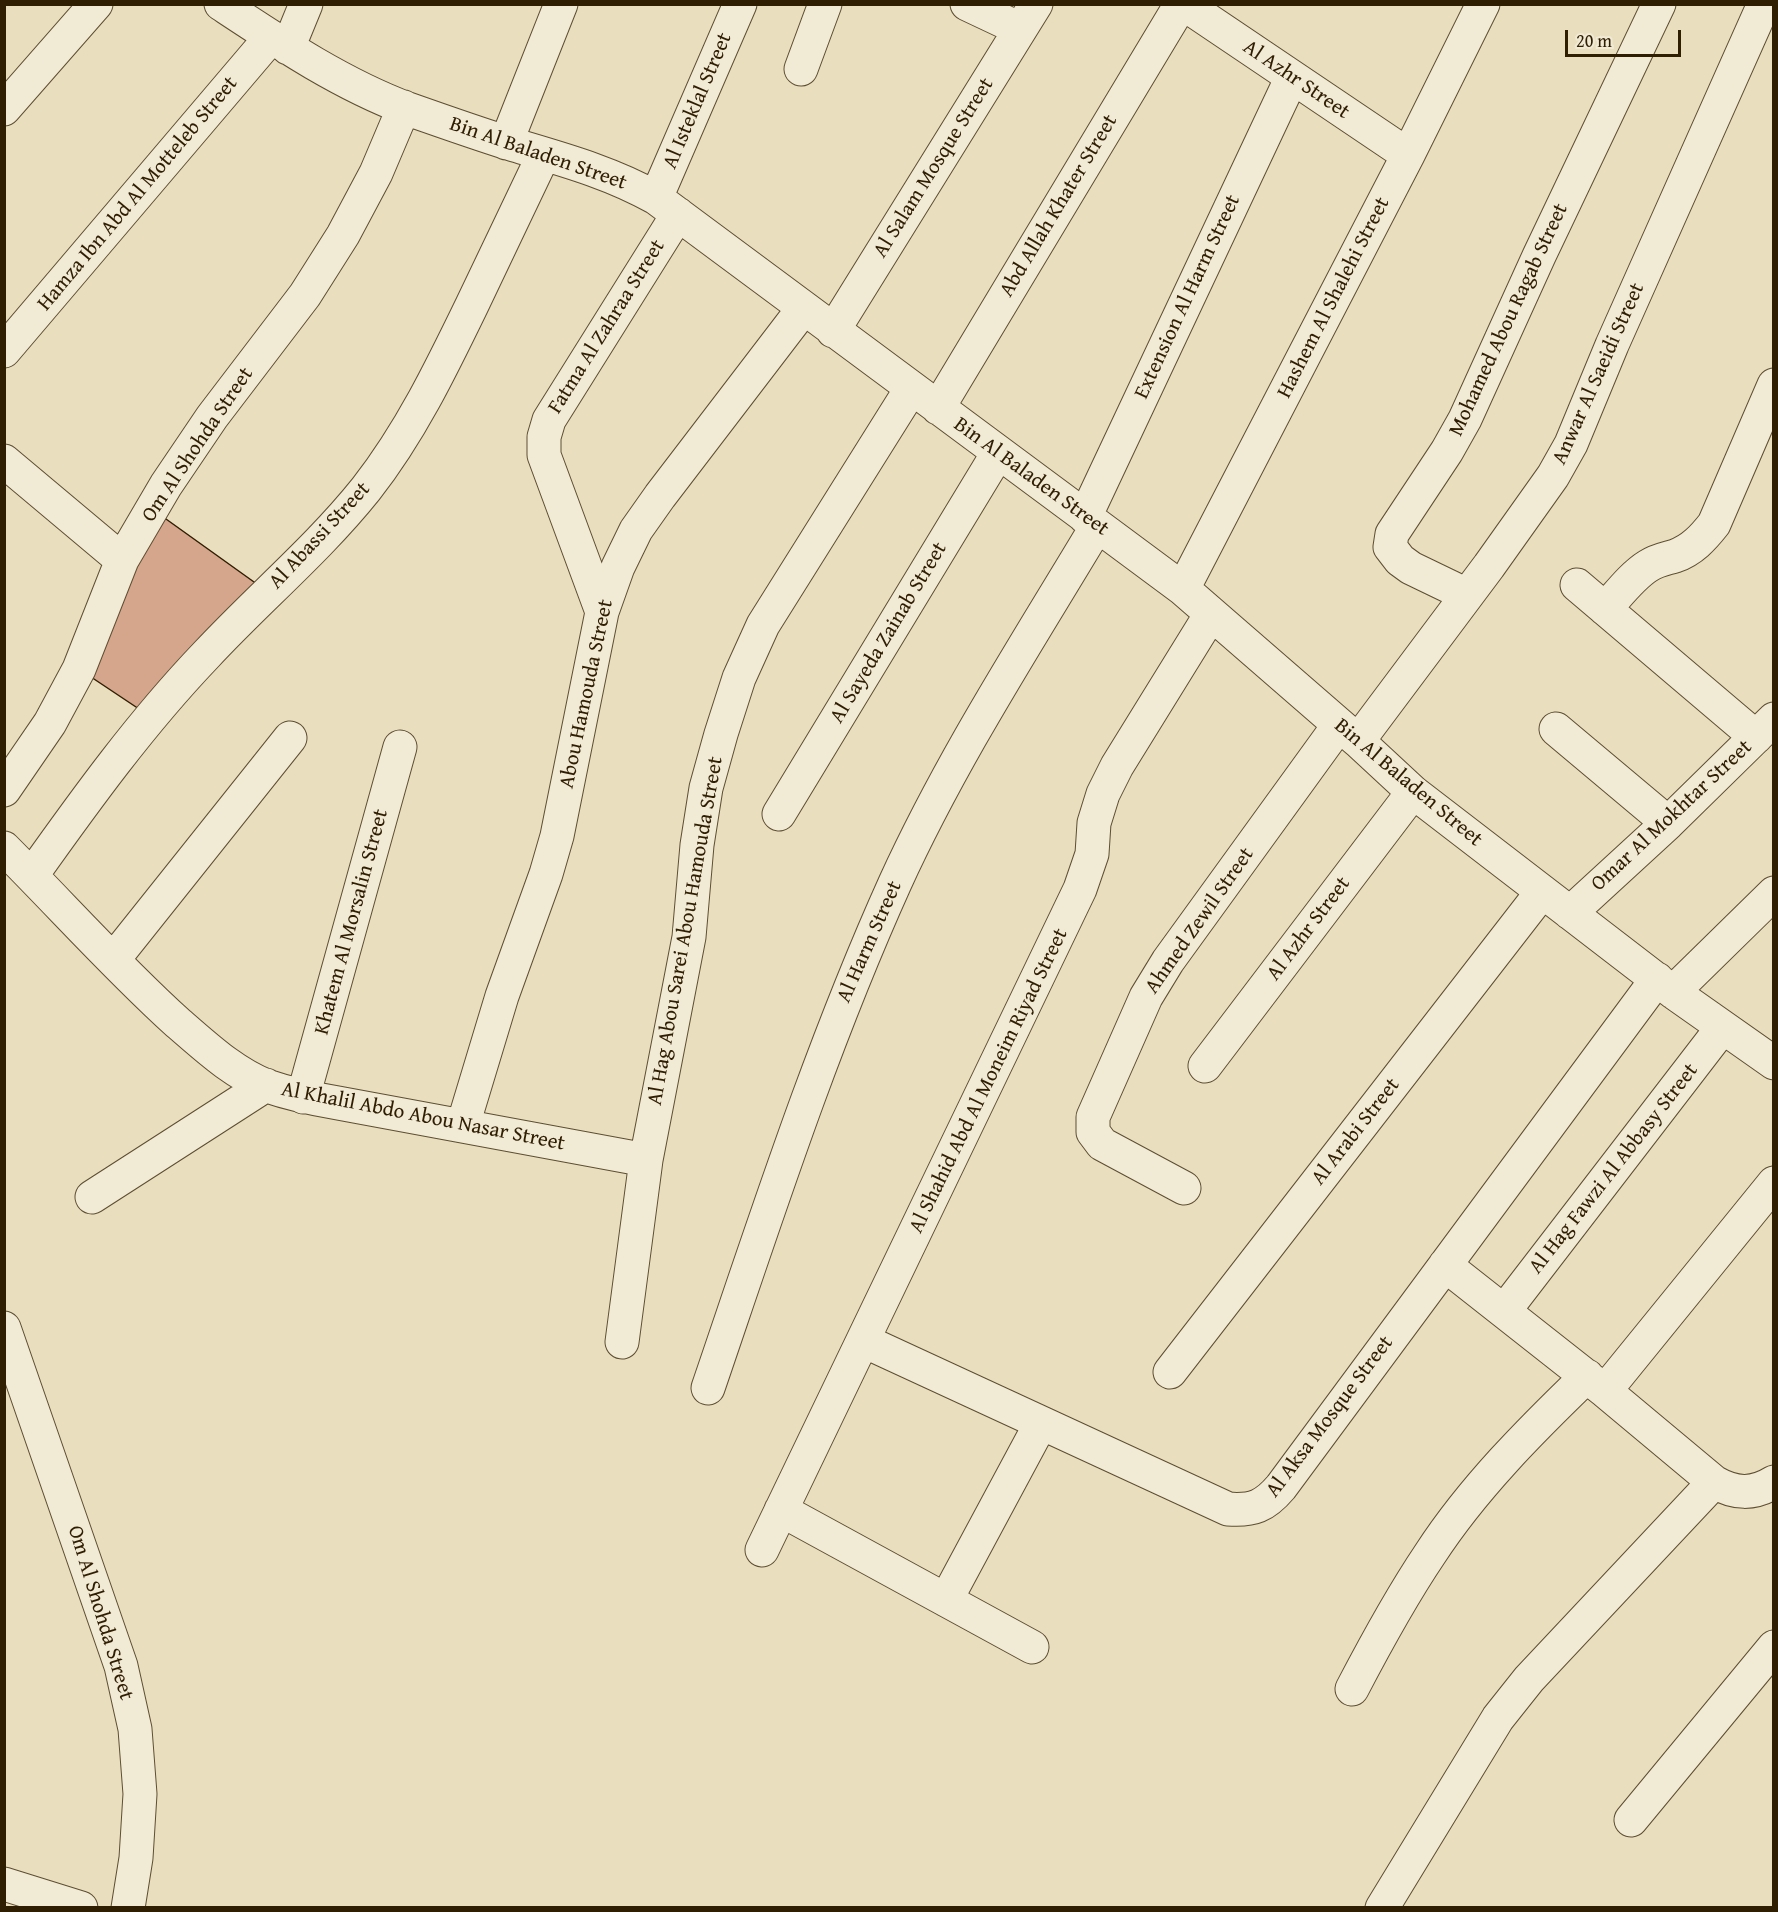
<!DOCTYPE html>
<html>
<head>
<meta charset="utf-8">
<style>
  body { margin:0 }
  #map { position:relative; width:1778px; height:1912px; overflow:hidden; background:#e9debe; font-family:"Gentium Book Plus",serif }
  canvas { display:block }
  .frame { position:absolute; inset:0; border:6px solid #301e03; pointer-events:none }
  .scale { position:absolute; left:1565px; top:30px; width:116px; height:27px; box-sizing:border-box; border:3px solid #301e03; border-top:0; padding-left:8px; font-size:18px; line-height:21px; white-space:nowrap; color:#301e03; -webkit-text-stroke:4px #f1ead5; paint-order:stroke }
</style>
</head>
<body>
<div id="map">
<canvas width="1778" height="1912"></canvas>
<div class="frame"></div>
<div class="scale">20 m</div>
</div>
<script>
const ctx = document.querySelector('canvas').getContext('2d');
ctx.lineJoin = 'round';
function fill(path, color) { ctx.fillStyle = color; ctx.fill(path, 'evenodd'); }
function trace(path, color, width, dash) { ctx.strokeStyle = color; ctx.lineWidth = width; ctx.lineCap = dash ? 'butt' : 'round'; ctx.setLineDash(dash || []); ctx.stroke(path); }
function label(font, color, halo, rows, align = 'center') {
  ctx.font = font + ' "Gentium Book Plus",serif'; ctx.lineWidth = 4.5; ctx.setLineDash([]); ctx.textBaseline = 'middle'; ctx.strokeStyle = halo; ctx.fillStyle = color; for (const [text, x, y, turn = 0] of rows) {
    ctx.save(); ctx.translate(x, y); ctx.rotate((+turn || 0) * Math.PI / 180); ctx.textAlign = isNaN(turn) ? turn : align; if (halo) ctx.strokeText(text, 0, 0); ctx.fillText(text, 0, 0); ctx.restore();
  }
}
const building = new Path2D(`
  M 152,509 L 268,592 L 151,717 L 79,669 Z`);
const minor = new Path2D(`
  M 221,4 C 280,43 341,84 408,109 C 442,121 476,133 511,144 C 561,159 610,172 656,198 L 1183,589 L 1358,741 L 1413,792 L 1673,992 L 1774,1063
  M 967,4 L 1020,29
  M 1184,4 L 1408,155
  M 288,48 L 306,4
  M 801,69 L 825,4
  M 4,109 L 96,4
  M 506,143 L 561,4
  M 656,198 L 740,4
  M 833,331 L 1036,4
  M 4,351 L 271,37
  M 938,408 L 1181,4
  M 4,461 L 122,560
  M 1085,517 L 1292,77
  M 1577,585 L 1756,737
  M 1183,589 L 1408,155 L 1483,4
  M 1467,595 L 1411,568 L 1400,560 L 1390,547 L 1392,534 L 1447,451 L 1465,419 L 1539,256 L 1659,4
  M 1605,609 C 1618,595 1632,576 1648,566 C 1657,560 1665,559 1675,556 C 1692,550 1703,538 1714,524 L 1774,385
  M 602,612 L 544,455 L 544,437 L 549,420 L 678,214
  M 1556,729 L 1668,823
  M 1358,741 L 1489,566 L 1553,476 L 1571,444 L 1612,345 L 1764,4
  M 4,790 L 50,723 L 79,669 L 122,560 L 166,485 L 212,417 L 305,295 L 343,235 L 376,173 L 404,107
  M 779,814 L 998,453
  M 4,848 C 62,906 117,968 178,1023 C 205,1046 233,1073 267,1086 C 290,1094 314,1099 338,1103 L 646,1160
  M 32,875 C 86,799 141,723 206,655 C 258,599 318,549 366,489 C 410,433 441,369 472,305 C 496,255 520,204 544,154
  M 1570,913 L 1668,823 L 1774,719
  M 113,960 L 290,738
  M 1673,992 L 1774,893
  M 1205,1066 L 1413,792
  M 303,1097 L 400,747
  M 463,1125 L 502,996 L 546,874 L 557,836 L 602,612 L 618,567 L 636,530 L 660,496 L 803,309
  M 1184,1188 L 1102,1144 L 1093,1132 L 1093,1117 L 1146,997 L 1168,961 L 1339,725
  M 92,1197 L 266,1085
  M 1445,1265 L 1605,1391 L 1714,1482 C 1735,1494 1753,1495 1774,1482
  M 1505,1310 L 1722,1028
  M 4,1328 L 121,1666 L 135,1729 L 140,1794 L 136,1858 L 128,1908
  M 864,1341 L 1228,1509 C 1253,1511 1265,1506 1281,1487 L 1657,979
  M 622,1342 L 646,1160 L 689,937 L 697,845 L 706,788 L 721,734 L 739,678 L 763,625 L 911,389
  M 1170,1372 L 1542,892
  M 708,1388 C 766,1218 821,1047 895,883 C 952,758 1027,643 1097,526
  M 1605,1391 L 1774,1183
  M 781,1510 L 1032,1647
  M 762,1550 L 1080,889 L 1092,854 L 1094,823 L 1103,794 L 1117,766 L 1211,614
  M 946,1600 L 1041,1423
  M 1352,1689 C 1376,1643 1401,1597 1430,1554 C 1473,1488 1530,1431 1587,1376
  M 1631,1820 L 1774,1647
  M 4,1884 L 81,1908
  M 1382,1908 L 1498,1718 L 1529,1679 L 1714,1482`);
const streetNames = [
  ["Al Azhr Street",1296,80,34],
  ["Al Isteklal Street",698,101,-67],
  ["Bin Al Baladen Street",538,154,19],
  ["Al Salam Mosque Street",934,168,-58],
  ["Hamza Ibn Abd Al Motteleb Street",138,194,-50],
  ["Abd Allah Khater Street",1059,206,-59],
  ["Extension Al Harm Street",1188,297,-65],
  ["Hashem Al Shalehi Street",1334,298,-63],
  ["Mohamed Abou Ragab Street",1509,320,-65],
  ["Fatma Al Zahraa Street",607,327,-58],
  ["Anwar Al Saeidi Street",1599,374,-66],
  ["Om Al Shohda Street",198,445,-56],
  ["Bin Al Baladen Street",1031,477,36],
  ["Al Abassi Street",320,536,-47],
  ["Al Sayeda Zainab Street",889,633,-59],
  ["Abou Hamouda Street",587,694,-78],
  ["Bin Al Baladen Street",1408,783,40],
  ["Omar Al Mokhtar Street",1672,816,-43],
  ["Ahmed Zewil Street",1200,921,-55],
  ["Khatem Al Morsalin Street",352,922,-75],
  ["Al Azhr Street",1309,929,-53],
  ["Al Hag Abou Sarei Abou Hamouda Street",686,931,-80],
  ["Al Harm Street",870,942,-66],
  ["Al Shahid Abd Al Moneim Riyad Street",989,1081,-64],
  ["Al Khalil Abdo Abou Nasar Street",423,1117,11],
  ["Al Arabi Street",1356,1132,-52],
  ["Al Hag Fawzi Al Abbasy Street",1614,1169,-52],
  ["Al Aksa Mosque Street",1330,1417,-53],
  ["Om Al Shohda Street",100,1613,73]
];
fill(building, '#d6a68c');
trace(building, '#301e03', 1.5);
trace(minor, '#5e4e32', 35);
trace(minor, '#f1ead5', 33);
label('21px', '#301e03', '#f1ead5', streetNames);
</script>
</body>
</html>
